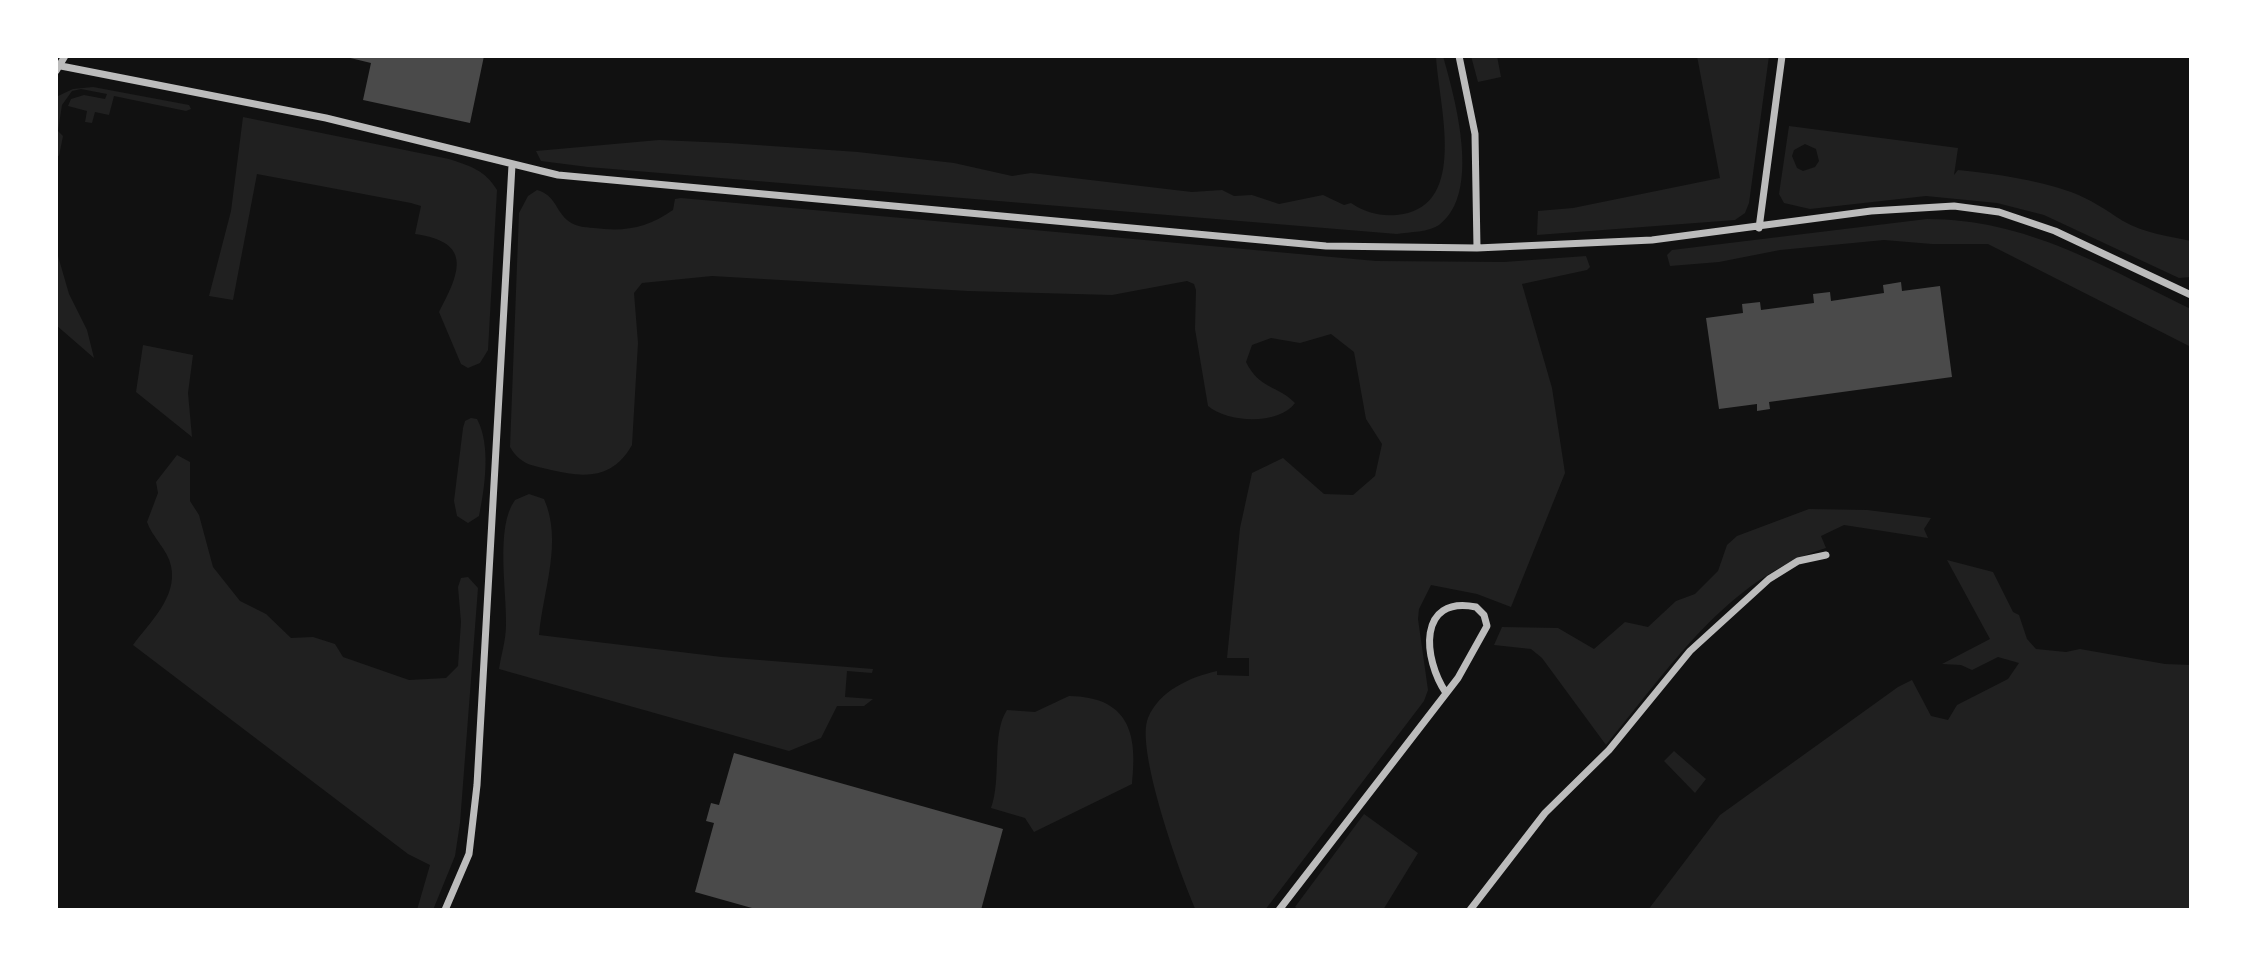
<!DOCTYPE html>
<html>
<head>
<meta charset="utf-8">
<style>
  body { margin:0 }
  #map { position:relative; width:2247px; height:966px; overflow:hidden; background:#111; font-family:"IBM Plex Sans",sans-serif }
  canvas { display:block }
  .frame { position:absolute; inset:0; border:58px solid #fff; pointer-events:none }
</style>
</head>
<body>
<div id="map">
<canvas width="2247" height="966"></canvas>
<div class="frame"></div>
</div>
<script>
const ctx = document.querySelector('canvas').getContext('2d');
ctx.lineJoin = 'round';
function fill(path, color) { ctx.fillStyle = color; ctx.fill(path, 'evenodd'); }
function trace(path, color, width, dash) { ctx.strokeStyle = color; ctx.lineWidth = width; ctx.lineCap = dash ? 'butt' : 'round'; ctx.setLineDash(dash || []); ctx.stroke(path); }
const green = new Path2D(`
  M 1436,56 L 1443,56 C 1455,99 1482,193 1439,225 C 1429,232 1410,232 1397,234 L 588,167 L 541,161 L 536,151 L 659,140 L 728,143 L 858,152 L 954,163 L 1012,176 L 1031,173 L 1192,192 L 1222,190 L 1234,196 L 1252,195 L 1279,204 L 1323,195 L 1344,205 L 1351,203 C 1369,215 1387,218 1408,213 C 1467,197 1438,101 1436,56 Z
  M 1471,56 L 1497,56 L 1501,77 L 1478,82 Z
  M 1697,56 L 1769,56 L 1749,203 L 1745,213 L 1735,220 L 1537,235 L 1538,211 L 1573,208 L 1720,178 Z
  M 93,87 L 189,105 L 191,109 L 186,111 L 114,96 L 109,115 L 95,112 L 92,123 L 85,122 L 87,111 L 68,106 L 71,99 L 84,95 L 105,99 L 107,94 L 81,89 L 72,91 L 62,105 L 58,131 L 63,136 L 59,156 L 56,155 L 56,97 L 73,89 Z
  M 243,117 L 449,159 C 470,166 485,170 497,190 L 488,350 L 480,363 L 468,368 L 461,364 L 439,312 C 461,271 472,242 415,234 L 421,206 L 411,203 L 257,174 L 233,300 L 209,296 L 231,211 Z
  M 1789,126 L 1958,148 L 1954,175 L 1958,170 C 1995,174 2035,179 2071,192 C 2090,199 2106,210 2123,221 C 2143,233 2169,236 2191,241 L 2191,277 L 2179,278 L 2044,215 L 1997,203 L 1926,196 L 1810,209 L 1784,203 L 1779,194 ZM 1805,144 L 1816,149 L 1819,161 L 1815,167 L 1803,171 L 1797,168 L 1792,156 L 1794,150 Z
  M 537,190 C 555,195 555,209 567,220 C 575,227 584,227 594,228 C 625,232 647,228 673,210 L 675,199 L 681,198 L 1376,261 L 1504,262 L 1586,256 L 1590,267 L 1587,270 L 1522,284 L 1552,388 L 1565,473 L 1511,607 L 1477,594 L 1431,585 L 1419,609 L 1418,619 L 1428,690 L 1424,701 L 1265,910 L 1196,910 C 1181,877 1135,749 1148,718 C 1159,691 1190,677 1217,671 L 1217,675 L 1249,676 L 1249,658 L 1227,658 L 1240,528 L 1252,473 L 1283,458 L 1324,494 L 1353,495 L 1375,476 L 1382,444 L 1366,419 L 1354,352 L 1331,334 L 1300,343 L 1271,338 L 1252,345 L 1246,362 C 1260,390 1278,385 1295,403 C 1279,425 1228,423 1208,406 L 1195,329 L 1196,290 L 1194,284 L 1187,281 L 1112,295 L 968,291 L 712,276 L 642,283 L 634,293 L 638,343 L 632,445 C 613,479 585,478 551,470 C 531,465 521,465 510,447 L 519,213 L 528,196 Z
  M 1927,219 C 2027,219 2104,267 2191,309 L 2191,347 L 1988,244 L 1932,244 L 1884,240 L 1780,250 L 1719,262 L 1670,266 L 1667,255 L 1672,250 Z
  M 56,249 L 69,294 L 87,330 L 94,358 L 56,325 Z
  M 143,345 L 193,355 L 188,393 L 192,437 L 136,392 Z
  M 471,418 L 477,419 C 491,445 485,487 479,516 L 468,523 L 457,516 L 454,501 L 463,428 L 465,421 Z
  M 177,455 L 190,462 L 190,501 L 199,515 L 213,567 L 240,601 L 266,614 L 291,638 L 313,637 L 335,644 L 343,657 L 409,680 L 446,678 L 458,666 L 461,622 L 458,587 L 461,578 L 468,577 L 478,588 L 460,823 L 455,856 L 433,910 L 417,910 L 430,865 L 408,854 L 133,645 C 149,623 178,597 171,566 C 168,550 152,537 147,522 L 158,493 L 156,482 Z
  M 529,494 L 544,499 C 563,542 543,590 539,635 L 722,657 L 873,669 L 872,673 L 847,671 L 845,697 L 873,699 L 864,706 L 837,706 L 821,738 L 789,751 L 499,669 C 501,655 506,640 506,625 C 507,592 495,527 515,500 Z
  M 1809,509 L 1867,510 L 1931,518 L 1924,529 L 1928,538 L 1844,525 L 1821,536 L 1826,548 C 1727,578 1669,669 1606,745 L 1542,658 L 1531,649 L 1494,645 L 1502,627 L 1558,628 L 1594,649 L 1625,622 L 1648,627 L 1676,601 L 1695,594 L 1718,571 L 1727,545 L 1737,536 Z
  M 1947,560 L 1993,572 L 2013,612 L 2019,615 L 2027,639 L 2036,649 L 2066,652 L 2080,649 L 2165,664 L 2191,665 L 2191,910 L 1648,910 L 1720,815 L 1898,687 L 1912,680 L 1931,716 L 1948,720 L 1957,705 L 2008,679 L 2019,663 L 1998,657 L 1972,670 L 1961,665 L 1942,664 L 1990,639 Z
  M 1069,696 C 1128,697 1138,732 1132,784 L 1034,832 L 1025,818 L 991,808 C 1002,778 991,734 1007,710 L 1035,712 Z
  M 1674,751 L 1706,779 L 1695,793 L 1664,761 Z
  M 1364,814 L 1418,853 L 1383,910 L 1300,910 L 1295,907 Z`);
const building = new Path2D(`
  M 342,56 L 484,56 L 470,123 L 363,100 L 371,63 Z
  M 1901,282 L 1902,291 L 1940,286 L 1952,377 L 1769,402 L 1770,409 L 1757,411 L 1757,404 L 1719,409 L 1706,318 L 1743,313 L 1742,304 L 1760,302 L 1761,310 L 1814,303 L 1813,294 L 1830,292 L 1831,301 L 1884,293 L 1883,285 Z
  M 734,753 L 1003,829 L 981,910 L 759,910 L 695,892 L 714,823 L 706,821 L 711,803 L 719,805 Z`);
const minor = new Path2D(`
  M 1459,56 L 1475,134 L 1477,248
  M 61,66 L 326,118 L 558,175 L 1326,246 L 1477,248 L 1652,240 L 1871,211 L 1954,206 L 1999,212 L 2055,231 L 2191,295
  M 56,71 L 65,56
  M 1759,228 L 1782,56
  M 445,910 L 469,854 L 477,785 L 512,165
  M 1279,910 L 1458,678 L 1487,626 L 1484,615 L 1476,607 C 1417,595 1423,659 1446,693
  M 1470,910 L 1545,813 L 1609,750 L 1690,651 L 1769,579 L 1798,561 L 1826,555`);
fill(green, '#202020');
fill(building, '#4a4a4a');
trace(minor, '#bcbcbc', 7);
</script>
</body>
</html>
